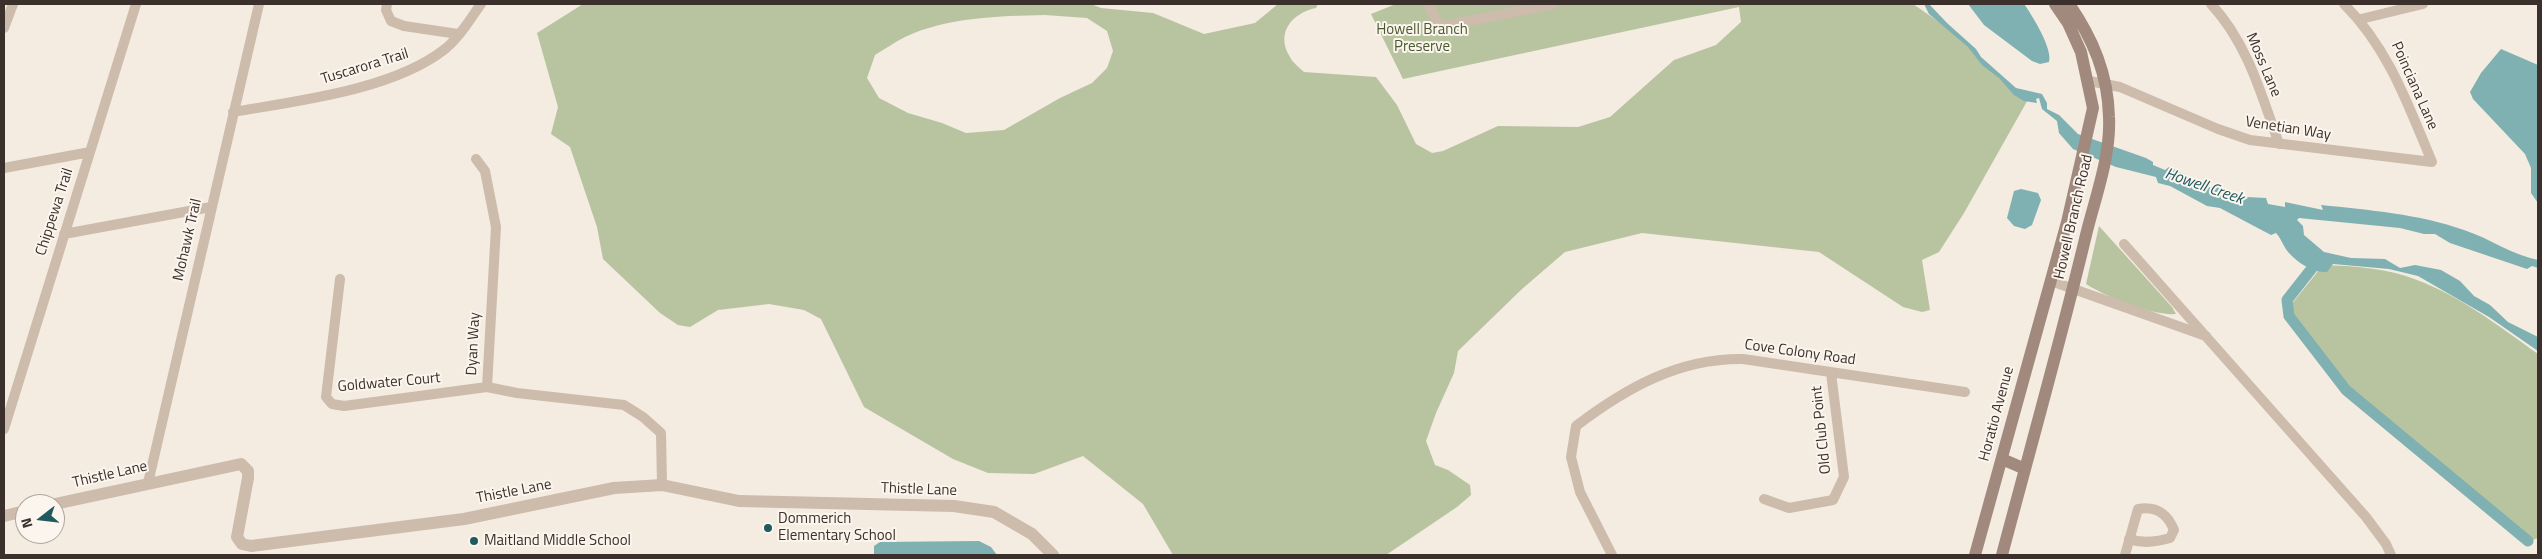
<!DOCTYPE html>
<html>
<head>
<meta charset="utf-8">
<style>
  body { margin:0 }
  #map { position:relative; width:2542px; height:559px; overflow:hidden; background:#f4ebe1; font-family:"Titillium Web",sans-serif }
  canvas { display:block }
  .frame { position:absolute; inset:0; border:5px solid #3b302b; pointer-events:none }
  .north { position:absolute; left:15px; top:494px; width:50px; height:50px; box-sizing:border-box; background:#fbf5ee; border:1px solid #aea6a0; border-radius:50%; rotate:254deg; font-size:14px; font-weight:700; line-height:20px; text-align:center; color:#3b302b }
  .north::after { content:''; display:block; margin:auto; width:18px; height:22px; background:#1f5a5e; clip-path:polygon(50% 0,100% 100%,50% 72%,0 100%) }
</style>
</head>
<body>
<div id="map">
<canvas width="2542" height="559"></canvas>
<div class="frame"></div>
<div class="north">N</div>
</div>
<script>
const ctx = document.querySelector('canvas').getContext('2d');
ctx.lineJoin = 'round';
function fill(path, color) { ctx.fillStyle = color; ctx.fill(path, 'evenodd'); }
function trace(path, color, width, dash) { ctx.strokeStyle = color; ctx.lineWidth = width; ctx.lineCap = dash ? 'butt' : 'round'; ctx.setLineDash(dash || []); ctx.stroke(path); }
function label(font, color, halo, rows, align = 'center') {
  ctx.font = font + ' "Titillium Web",sans-serif'; ctx.lineWidth = 4; ctx.setLineDash([]); ctx.textBaseline = 'middle'; ctx.strokeStyle = halo; ctx.fillStyle = color; for (const [text, x, y, turn = 0] of rows) {
    ctx.save(); ctx.translate(x, y); ctx.rotate((+turn || 0) * Math.PI / 180); ctx.textAlign = isNaN(turn) ? turn : align; if (halo) ctx.strokeText(text, 0, 0); ctx.fillText(text, 0, 0); ctx.restore();
  }
}
const green = new Path2D(`
  M 583,4 L 1091,4 L 1101,8 L 1153,13 L 1204,34 L 1255,23 L 1278,4 L 1318,4 L 1316,8 C 1292,13 1275,33 1290,57 C 1293,63 1299,67 1304,72 L 1376,77 L 1397,105 L 1416,144 L 1432,153 L 1443,151 L 1498,126 L 1578,127 L 1610,117 L 1674,60 L 1716,45 L 1741,22 L 1739,7 L 1403,79 L 1371,14 L 1396,4 L 1913,4 L 1952,31 L 2011,87 L 2030,96 L 1964,213 L 1939,252 L 1922,260 L 1930,310 L 1922,312 L 1903,307 L 1819,252 L 1642,233 L 1565,252 L 1522,289 L 1458,351 L 1454,373 L 1436,413 L 1426,441 L 1435,465 L 1448,470 L 1470,485 L 1471,495 L 1457,507 L 1386,555 L 1173,555 L 1143,504 L 1083,456 L 1034,474 L 988,473 L 953,459 L 864,407 L 821,319 L 804,310 L 769,304 L 718,310 L 690,327 L 678,325 L 660,313 L 603,259 L 597,227 L 570,147 L 551,134 L 558,107 L 537,33 ZM 1045,15 L 1087,18 L 1107,31 L 1113,51 L 1107,68 L 1092,83 L 1060,98 L 1004,130 L 966,133 L 942,123 L 908,113 L 879,98 L 867,78 L 875,55 C 885,49 895,42 905,37 C 947,17 1000,16 1045,15 Z
  M 2099,226 L 2172,307 L 2176,314 C 2153,316 2106,297 2086,284 Z
  M 2323,265 C 2353,266 2388,268 2417,280 C 2462,297 2500,327 2538,354 L 2538,538 L 2527,542 L 2347,390 L 2286,311 Z`);
const water = new Path2D(`
  M 1924,4 L 1929,4 L 1947,23 L 1976,49 L 1981,57 L 2016,88 L 2042,94 L 2047,103 L 2047,109 L 2059,115 L 2078,134 L 2146,158 L 2153,162 L 2153,165 L 2165,170 L 2169,167 L 2176,170 L 2215,190 L 2216,186 L 2232,196 L 2234,194 L 2246,197 L 2266,198 L 2268,204 L 2285,207 L 2285,202 L 2323,210 L 2321,205 C 2369,210 2419,214 2464,230 C 2489,238 2512,255 2538,260 L 2538,268 L 2532,266 L 2527,269 L 2450,243 L 2435,234 L 2424,234 L 2400,228 L 2299,218 L 2297,220 L 2303,226 L 2304,235 L 2324,252 L 2351,258 L 2385,259 L 2400,268 L 2415,265 L 2441,270 L 2460,281 L 2474,296 L 2490,305 L 2508,322 L 2538,337 L 2538,351 L 2489,317 L 2418,276 L 2389,269 L 2333,264 L 2327,272 C 2313,273 2298,263 2289,253 C 2283,246 2282,240 2276,233 L 2271,235 L 2220,208 L 2207,206 L 2170,186 L 2158,183 L 2156,177 L 2116,167 L 2073,149 L 2059,133 L 2057,121 L 2042,109 L 2039,98 L 2036,99 L 2037,103 L 2024,101 L 2014,95 L 1999,78 L 1982,65 L 1968,47 L 1929,14 Z
  M 1968,4 L 2024,4 C 2032,15 2053,49 2049,62 L 2040,64 L 2032,61 L 1984,25 Z
  M 2501,49 L 2538,65 L 2538,203 L 2531,193 L 2531,168 L 2525,154 L 2473,99 L 2470,92 L 2481,73 Z
  M 2021,189 L 2038,193 L 2041,200 L 2032,225 L 2025,229 L 2014,226 L 2007,218 L 2014,191 Z
  M 979,541 L 991,547 L 997,555 L 874,555 L 874,546 L 880,542 Z`);
const canal = new Path2D(`
  M 2320,258 L 2287,300 L 2289,316 L 2346,390 L 2528,541`);
const minor = new Path2D(`
  M 387,4 L 386,10 L 391,21 L 404,26 L 458,34
  M 1428,4 L 1438,23 L 1444,26 L 1553,4
  M 2211,4 C 2248,44 2261,94 2279,144
  M 2361,19 L 2423,4
  M 4,28 L 13,4
  M 2089,81 L 2120,87 L 2218,129 L 2250,140 L 2432,162 C 2408,105 2389,49 2344,4
  M 233,112 C 297,101 393,90 445,49 C 460,37 470,19 481,4
  M 476,159 L 485,171 L 496,227 L 487,387
  M 4,168 L 90,152
  M 64,234 L 211,207
  M 2124,244 L 2366,517 L 2386,544 L 2391,555
  M 340,279 L 326,397 L 332,404 L 344,406 L 487,387 L 517,393 L 624,405 L 643,417 L 661,433 L 662,485
  M 2051,281 L 2206,336
  M 4,429 L 136,4
  M 148,483 L 259,4
  M 1764,499 L 1789,508 L 1833,500 L 1844,477 L 1831,373
  M 1612,555 L 1580,492 L 1571,457 L 1576,426 C 1626,388 1679,358 1743,359 L 1965,392
  M 2125,555 L 2138,509 C 2156,506 2167,513 2174,530 L 2170,538 C 2156,542 2143,544 2129,539`);
const tertiary = new Path2D(`
  M 55,504 L 241,464 L 248,471 L 248,478 L 237,537 L 242,544 L 251,546 L 464,519 L 614,488 L 662,485 L 739,501 L 954,506 L 994,512 L 1032,534 L 1053,555
  M 4,516 L 25,511`);
const secondary = new Path2D(`
  M 2002,459 L 2025,469
  M 1975,555 L 2067,222 L 2093,108 L 2081,52 L 2068,23 L 2055,4
  M 2002,555 C 2030,449 2060,343 2086,235 C 2095,198 2111,156 2109,117 C 2108,74 2093,39 2069,4`);
const markers = [
  [768,528,5,"#1f5a5e"],
  [474,541,5,"#1f5a5e"]
];
const parkNames = [
  ["Howell Branch",1422,30],
  ["Preserve",1422,47]
];
const streetNames = [
  ["Moss Lane",2263,65,67],
  ["Tuscarora Trail",365,67,-17],
  ["Poinciana Lane",2414,86,66],
  ["Venetian Way",2288,129,9],
  ["Chippewa Trail",55,212,-72],
  ["Howell Branch Road",2074,217,-77],
  ["Mohawk Trail",188,240,-77],
  ["Dyan Way",474,344,-87],
  ["Cove Colony Road",1800,353,8],
  ["Goldwater Court",389,383,-5],
  ["Horatio Avenue",1997,414,-75],
  ["Old Club Point",1822,430,-96],
  ["Thistle Lane",110,475,-13],
  ["Thistle Lane",919,490,2],
  ["Thistle Lane",514,492,-11]
];
const poiNames = [
  ["Dommerich",778,519],
  ["Elementary School",778,536],
  ["Maitland Middle School",484,541]
];
const waterNames = [
  ["Howell Creek",2204,187,19]
];
fill(green, '#b8c4a0');
fill(water, '#7fb0b2');
trace(canal, '#7fb0b2', 11);
trace(minor, '#cdbbac', 10);
trace(tertiary, '#cdbbac', 12);
trace(secondary, '#a18a7d', 12);
for (const [x, y, r, color] of markers) { const dot = new Path2D(); dot.arc(x, y, r, 0, 2 * Math.PI); ctx.fillStyle = color; ctx.fill(dot); trace(dot, '#fbf5ee', 2); }
label('15px', '#4a5a2e', '#fbf5ee', parkNames);
label('15px', '#3b302b', '#fbf5ee', streetNames);
label('15px', '#3b302b', '#fbf5ee', poiNames, 'left');
label('italic 16px', '#1f5a5e', '#fbf5ee', waterNames);
</script>
</body>
</html>
